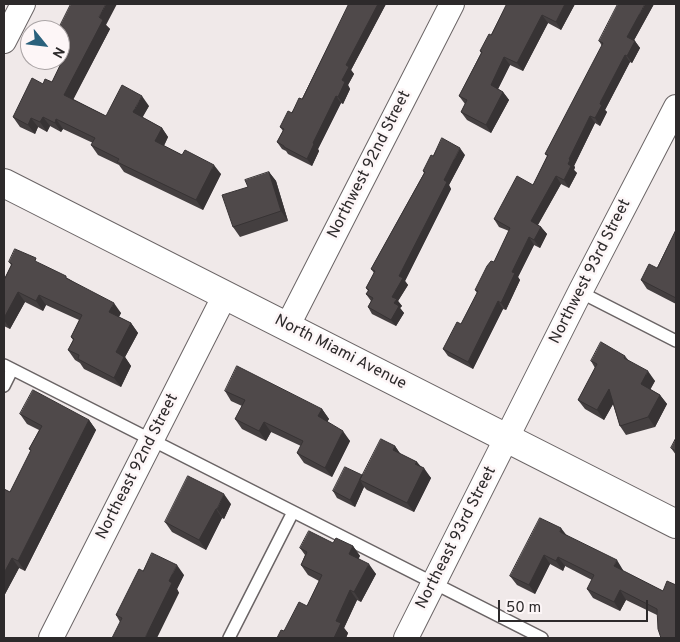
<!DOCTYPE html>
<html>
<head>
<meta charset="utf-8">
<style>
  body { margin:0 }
  #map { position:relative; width:680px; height:642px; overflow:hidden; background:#f0e9e9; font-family:Overpass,sans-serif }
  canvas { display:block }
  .frame { position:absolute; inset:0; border:5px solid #2d2a2b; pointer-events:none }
  .north { position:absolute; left:20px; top:20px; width:50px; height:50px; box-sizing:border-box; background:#fdf6f7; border:1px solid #aaa4a5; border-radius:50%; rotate:119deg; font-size:14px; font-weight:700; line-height:20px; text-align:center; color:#2d2a2b }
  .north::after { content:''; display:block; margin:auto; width:18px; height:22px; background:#2a617c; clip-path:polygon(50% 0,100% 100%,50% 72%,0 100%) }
  .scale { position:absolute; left:498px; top:600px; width:150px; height:22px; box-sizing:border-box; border:2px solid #2d2a2b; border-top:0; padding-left:6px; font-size:15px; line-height:18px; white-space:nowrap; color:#2d2a2b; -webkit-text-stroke:4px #fdf6f7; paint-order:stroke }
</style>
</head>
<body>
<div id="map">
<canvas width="680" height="642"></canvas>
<div class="frame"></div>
<div class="north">N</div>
<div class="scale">50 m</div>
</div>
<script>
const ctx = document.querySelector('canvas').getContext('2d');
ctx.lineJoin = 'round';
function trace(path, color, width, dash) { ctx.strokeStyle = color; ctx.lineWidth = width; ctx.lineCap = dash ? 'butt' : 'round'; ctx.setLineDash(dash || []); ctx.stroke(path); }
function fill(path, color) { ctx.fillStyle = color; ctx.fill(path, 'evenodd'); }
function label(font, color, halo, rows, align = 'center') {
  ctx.font = font + ' Overpass,sans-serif'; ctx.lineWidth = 5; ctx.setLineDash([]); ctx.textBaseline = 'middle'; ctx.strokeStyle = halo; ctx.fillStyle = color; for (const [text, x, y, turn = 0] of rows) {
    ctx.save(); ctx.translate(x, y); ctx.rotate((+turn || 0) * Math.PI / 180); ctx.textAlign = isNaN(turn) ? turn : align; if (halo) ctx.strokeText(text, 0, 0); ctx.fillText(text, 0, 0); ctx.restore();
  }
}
const service = new Path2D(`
  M 580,292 L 676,341
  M 4,365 L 542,638
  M 4,386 L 12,370
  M 229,638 L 293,512`);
const minor = new Path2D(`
  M 4,41 L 23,4
  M 287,327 L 452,4
  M 51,638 L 225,295
  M 406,638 L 580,292 L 676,107`);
const secondary = new Path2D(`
  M 4,183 L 676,524`);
const wall = new Path2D(`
  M 349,4 L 386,4 L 351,70 L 354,74 L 348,85 L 350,89 L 343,104 L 341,103 L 318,149 L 319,151 L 312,166 L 288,154 L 286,151 L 282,149 L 277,142 L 283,131 L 280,127 L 302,99 Z
  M 507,4 L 575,4 L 561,30 L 548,23 L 523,71 L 510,65 L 498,89 L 503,92 L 509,100 L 491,133 L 467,120 L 461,112 L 465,104 L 459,96 L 481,53 L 480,51 L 491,35 Z
  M 654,4 L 634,40 L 640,48 L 632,63 L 630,62 L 606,108 L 605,110 L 607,112 L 600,126 L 595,123 L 574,166 L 575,167 L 574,170 L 577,173 L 569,188 L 561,184 L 538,225 L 541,227 L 547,234 L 540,248 L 534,245 L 518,277 L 520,280 L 506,310 L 503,309 L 473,369 L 448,356 L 443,349 L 461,324 L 477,293 L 475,290 L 494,262 L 509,231 L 499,227 L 494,219 L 533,185 L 547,156 L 545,154 L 602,46 L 599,41 Z
  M 106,25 L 110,29 L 73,99 L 106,116 L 149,106 L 142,117 L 162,128 L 168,137 L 164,146 L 221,174 L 203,210 L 124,172 L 119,165 L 98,155 L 91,145 L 93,143 L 63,129 L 61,132 L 50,126 L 47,132 L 38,127 L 35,134 L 20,127 L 13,117 L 43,84 L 52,82 L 63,60 L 60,57 L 60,40 L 61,37 L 60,35 L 60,30 Z
  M 465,155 L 449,185 L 451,189 L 405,281 L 408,285 L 398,301 L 402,306 L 400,308 L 404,313 L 396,326 L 372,314 L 368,307 L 371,301 L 366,294 L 368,291 L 366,288 L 374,273 L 371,269 L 424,173 L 423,171 Z
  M 269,172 L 276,181 L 288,221 L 240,237 L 233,227 L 248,187 Z
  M 676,230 L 676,304 L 647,289 L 641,280 L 657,268 Z
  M 9,262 L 40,264 L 69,279 L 121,313 L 119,317 L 131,323 L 138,333 L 125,357 L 131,366 L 121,387 L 84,369 L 80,363 L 75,360 L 68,350 L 73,340 L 71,337 L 79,320 L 46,305 L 43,311 L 25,302 L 10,329 L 4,326 L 4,280 L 11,265 Z
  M 625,356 L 629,361 L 655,381 L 650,389 L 660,395 L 667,404 L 655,427 L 626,435 L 620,426 L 613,404 L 604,420 L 585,409 L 578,400 L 595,368 L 591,361 Z
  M 225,391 L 322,409 L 329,419 L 327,421 L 350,441 L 332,477 L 304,463 L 297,453 L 301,446 L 271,432 L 266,441 L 242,429 L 235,419 L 242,406 L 231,401 Z
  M 20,414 L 89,420 L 96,430 L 25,571 L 19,568 L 4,596 L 4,489 L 10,492 L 31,451 L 29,449 L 39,430 L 27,424 Z
  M 395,446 L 400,454 L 417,462 L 431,478 L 414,512 L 367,490 L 364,487 L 355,507 L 337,498 L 333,491 L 362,475 Z
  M 671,448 L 676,451 L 676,455 Z
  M 231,504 L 224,519 L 222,518 L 206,550 L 172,532 L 165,522 Z
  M 566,535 L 623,570 L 623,571 L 663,591 L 657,615 L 626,600 L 620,611 L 593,598 L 587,589 L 592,580 L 565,566 L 563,571 L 550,564 L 535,594 L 517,585 L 510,576 Z
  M 333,543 L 353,546 L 360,556 L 358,558 L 376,574 L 361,602 L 357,600 L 344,628 L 348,633 L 346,638 L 277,638 L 307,606 L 319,581 L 308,575 L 301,565 L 305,555 L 300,548 Z
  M 143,571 L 184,575 L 177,589 L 179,593 L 120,622 L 116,615 Z`);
const shadedWall = new Path2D(`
  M 106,4 L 117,4 L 106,25 L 110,29 L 71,104 L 64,95 L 99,17 Z
  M 378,4 L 386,4 L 351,70 L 354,74 L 348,85 L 350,89 L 343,104 L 338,97 L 346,65 Z
  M 565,4 L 575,4 L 561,30 L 556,22 Z
  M 645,4 L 654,4 L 632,44 L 627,37 Z
  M 542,15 L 548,23 L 523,71 L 517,63 Z
  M 635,41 L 640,48 L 632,63 L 627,56 Z
  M 625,55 L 630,62 L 605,110 L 607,112 L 600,126 L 595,118 L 601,101 Z
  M 504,57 L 510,65 L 496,93 L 491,85 Z
  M 503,92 L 509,100 L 491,133 L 486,125 Z
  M 142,96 L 149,106 L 140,122 L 133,112 Z
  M 336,96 L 341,103 L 318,149 L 319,151 L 312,166 L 307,159 L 313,143 Z
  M 590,116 L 595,123 L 574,166 L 575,167 L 574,170 L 577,173 L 569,188 L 564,180 L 568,164 L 569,159 Z
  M 43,117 L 50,126 L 47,132 L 40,122 Z
  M 31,118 L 38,127 L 35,134 L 28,125 Z
  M 56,119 L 63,129 L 61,132 L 55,123 Z
  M 162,128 L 168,137 L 161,151 L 155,141 Z
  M 460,148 L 465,155 L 449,185 L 451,189 L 405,281 L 408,285 L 398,301 L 402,306 L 400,308 L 404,313 L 396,326 L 391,320 L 394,303 L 392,297 L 399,276 L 444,180 Z
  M 214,165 L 221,174 L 203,210 L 196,200 Z
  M 269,172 L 276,181 L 288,221 L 281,211 Z
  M 556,176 L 561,184 L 536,228 L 531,221 Z
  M 541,227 L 547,234 L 540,248 L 534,240 Z
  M 529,237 L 534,245 L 518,277 L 520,280 L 506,310 L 501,303 L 512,272 Z
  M 18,292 L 25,302 L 10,329 L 4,320 L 4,318 Z
  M 39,295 L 46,305 L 43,311 L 36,301 Z
  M 498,301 L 503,309 L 473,369 L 468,362 Z
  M 114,303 L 121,313 L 116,322 L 109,312 Z
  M 131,323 L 138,333 L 125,357 L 131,366 L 121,387 L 114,378 L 116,352 Z
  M 648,371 L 655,381 L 648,394 L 641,384 Z
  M 609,389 L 616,399 L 604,420 L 597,410 Z
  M 660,395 L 667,404 L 655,427 L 648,417 Z
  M 322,409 L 329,419 L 325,426 L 318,416 Z
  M 89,420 L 96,430 L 25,571 L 18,561 Z
  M 264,422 L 271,432 L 266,441 L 259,431 Z
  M 343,431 L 350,441 L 332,477 L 325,468 Z
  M 395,446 L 402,456 L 393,450 Z
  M 417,462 L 423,471 L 424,468 L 431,478 L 414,512 L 407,503 L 415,464 Z
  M 362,475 L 360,480 L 364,487 L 355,507 L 350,500 Z
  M 224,494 L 231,504 L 224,519 L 217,509 Z
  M 216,509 L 222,518 L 206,550 L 199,540 Z
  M 561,528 L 568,537 L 560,532 Z
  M 353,546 L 360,556 L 356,564 L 349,554 Z
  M 544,555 L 550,564 L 535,594 L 529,585 Z
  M 558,557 L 565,566 L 563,571 L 556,561 Z
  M 12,558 L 19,568 L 4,596 L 4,573 Z
  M 617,560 L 623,570 L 620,576 L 614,566 Z
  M 369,564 L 376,574 L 361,602 L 354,592 Z
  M 177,565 L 184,575 L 177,589 L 179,593 L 157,638 L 145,638 L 169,581 Z
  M 350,590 L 357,600 L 344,628 L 348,633 L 346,638 L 334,638 L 336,621 Z
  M 620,590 L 626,600 L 620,611 L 614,602 Z`);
const building = new Path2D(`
  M 71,4 L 106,4 L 99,17 L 103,20 L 64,95 L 106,116 L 122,85 L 142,96 L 133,112 L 162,128 L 155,141 L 182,155 L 185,150 L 214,165 L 196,200 L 117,162 L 119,159 L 91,145 L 95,138 L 56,119 L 55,123 L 43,117 L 40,122 L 31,118 L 28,125 L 13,117 L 32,78 L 43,84 L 45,79 L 52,82 L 65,55 L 60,52 L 60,40 L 63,34 L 60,32 L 60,30 L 58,30 Z
  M 349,4 L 378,4 L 346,65 L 349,67 L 342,80 L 345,82 L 338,97 L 336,96 L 313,143 L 314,144 L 307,159 L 284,147 L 284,146 L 277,142 L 284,129 L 280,127 L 288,111 L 292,113 L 299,98 L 302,99 Z
  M 507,4 L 565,4 L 556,22 L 542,15 L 517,63 L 504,57 L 491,85 L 503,92 L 486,125 L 461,112 L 467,100 L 459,96 L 482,52 L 480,51 L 489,34 L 491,35 Z
  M 618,4 L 645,4 L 627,37 L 635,41 L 627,56 L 625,55 L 601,101 L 600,104 L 602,105 L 595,118 L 590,116 L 569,159 L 570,160 L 568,164 L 571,166 L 564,180 L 556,176 L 531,221 L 541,227 L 534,240 L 529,237 L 512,272 L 515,273 L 501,303 L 498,301 L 468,362 L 443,349 L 457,322 L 461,324 L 478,291 L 475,290 L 487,266 L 491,261 L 494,262 L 510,228 L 494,219 L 517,176 L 533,185 L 548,155 L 545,154 L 603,43 L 599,41 Z
  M 442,138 L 460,148 L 444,180 L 447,182 L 399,276 L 403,278 L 392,297 L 397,299 L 394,303 L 399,306 L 391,320 L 368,307 L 373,298 L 366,294 L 369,290 L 366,288 L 375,271 L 371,269 L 425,172 L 423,171 L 431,155 L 433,156 Z
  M 269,172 L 281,211 L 233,227 L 222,195 L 248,187 L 245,180 Z
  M 676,230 L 676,298 L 641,280 L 649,264 L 657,268 Z
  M 15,249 L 36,258 L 35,261 L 66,276 L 66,278 L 114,303 L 109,312 L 131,323 L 116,352 L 124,357 L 114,378 L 78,359 L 79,355 L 68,350 L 74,339 L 71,337 L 82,315 L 39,295 L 36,301 L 18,292 L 4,318 L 4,280 L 12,264 L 9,262 Z
  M 601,342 L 625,356 L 624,358 L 648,371 L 641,384 L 660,395 L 648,417 L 620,426 L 609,389 L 597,410 L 578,400 L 597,364 L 591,361 Z
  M 237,366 L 322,409 L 318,416 L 343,431 L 325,468 L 297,453 L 303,441 L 264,422 L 259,431 L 235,419 L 245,400 L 225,391 Z
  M 33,390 L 89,420 L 18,561 L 12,558 L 4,573 L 4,489 L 10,492 L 31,450 L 29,449 L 42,426 L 20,414 Z
  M 676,438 L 676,451 L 671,448 Z
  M 381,439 L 395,446 L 393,450 L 417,462 L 415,464 L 424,468 L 407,503 L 360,480 Z
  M 345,467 L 362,475 L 350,500 L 333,491 Z
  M 188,476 L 224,494 L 217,509 L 216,509 L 199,540 L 165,522 Z
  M 540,518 L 561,528 L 560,532 L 617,560 L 614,566 L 663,591 L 667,581 L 676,585 L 676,638 L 661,638 L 658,629 L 657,609 L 620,590 L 614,602 L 587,589 L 594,575 L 558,557 L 556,561 L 544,555 L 529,585 L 510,576 Z
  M 309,531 L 333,543 L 336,538 L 353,546 L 349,554 L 369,564 L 354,592 L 350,590 L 336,621 L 341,623 L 334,638 L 277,638 L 281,630 L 284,631 L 299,602 L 307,606 L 322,575 L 301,565 L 307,552 L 300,548 Z
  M 152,553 L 177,565 L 169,581 L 172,583 L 145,638 L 112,638 L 122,618 L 116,615 L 139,569 L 143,571 Z`);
const streetNames = [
  ["Northwest 92nd Street",370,165,-63],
  ["Northwest 93rd Street",591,272,-63],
  ["North Miami Avenue",340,353,27],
  ["Northeast 92nd Street",138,467,-63],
  ["Northeast 93rd Street",457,538,-63]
];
trace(service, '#6a6465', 14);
trace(minor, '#6a6465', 26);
trace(secondary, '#6a6465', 30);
trace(service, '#fff', 11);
trace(minor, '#fff', 24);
trace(secondary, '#fff', 28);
fill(wall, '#443f40');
fill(shadedWall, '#373334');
fill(building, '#4f494a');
trace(building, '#373334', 1);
label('16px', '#2d2a2b', '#fdf6f7', streetNames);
</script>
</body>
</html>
